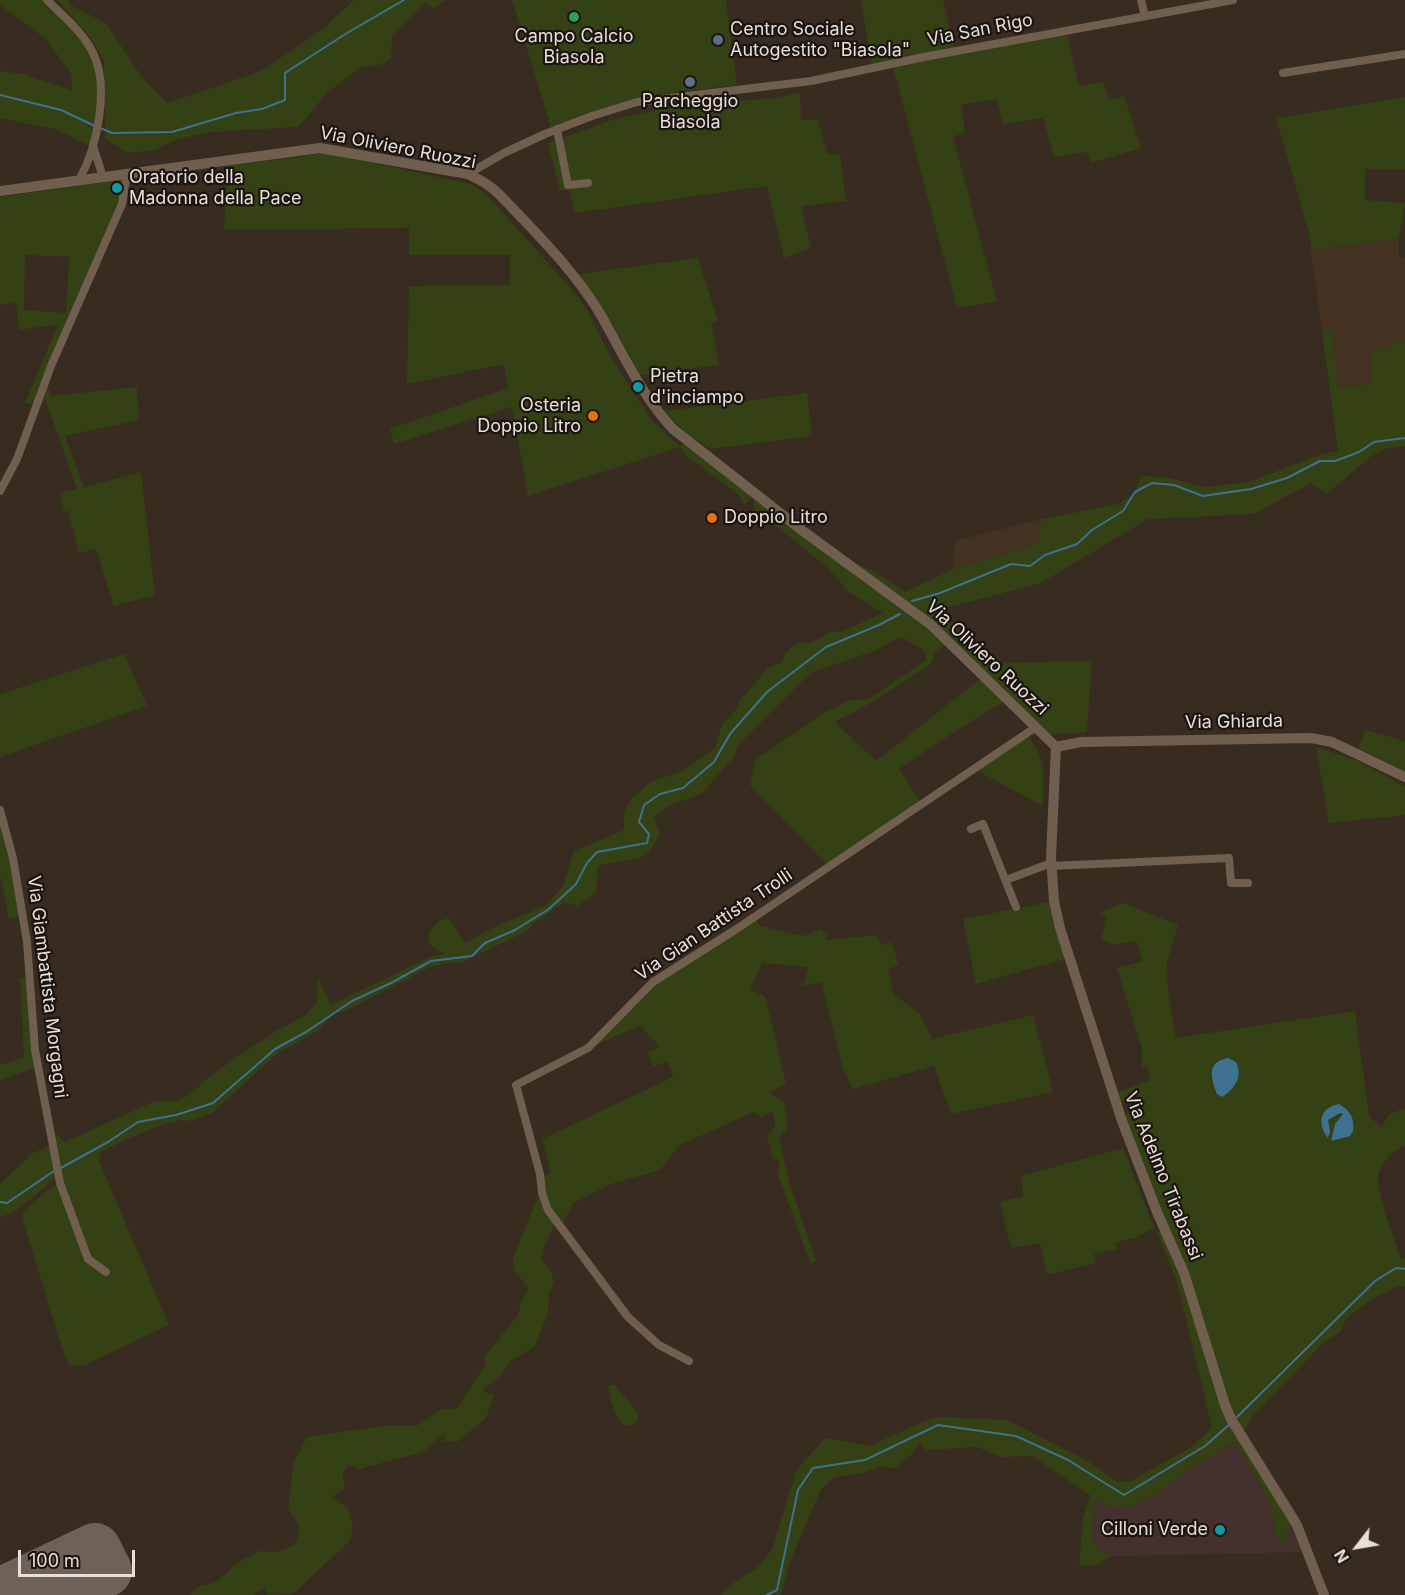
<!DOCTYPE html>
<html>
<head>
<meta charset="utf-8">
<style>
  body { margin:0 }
  #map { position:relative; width:1405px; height:1595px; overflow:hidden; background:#382b20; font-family:Inter,sans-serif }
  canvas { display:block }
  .north { position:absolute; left:1327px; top:1517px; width:60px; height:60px; -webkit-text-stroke:4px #1b1510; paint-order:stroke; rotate:239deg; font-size:16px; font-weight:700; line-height:24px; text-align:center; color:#e7dfd8 }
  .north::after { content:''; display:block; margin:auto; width:21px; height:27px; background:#e7dfd8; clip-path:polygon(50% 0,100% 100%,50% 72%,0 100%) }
  .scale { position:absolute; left:18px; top:1550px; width:117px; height:27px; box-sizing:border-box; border:3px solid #e7dfd8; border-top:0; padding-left:8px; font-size:18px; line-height:21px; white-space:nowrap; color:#e7dfd8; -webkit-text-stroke:4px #1b1510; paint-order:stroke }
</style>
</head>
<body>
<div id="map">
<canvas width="1405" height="1595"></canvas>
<div class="north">N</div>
<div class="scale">100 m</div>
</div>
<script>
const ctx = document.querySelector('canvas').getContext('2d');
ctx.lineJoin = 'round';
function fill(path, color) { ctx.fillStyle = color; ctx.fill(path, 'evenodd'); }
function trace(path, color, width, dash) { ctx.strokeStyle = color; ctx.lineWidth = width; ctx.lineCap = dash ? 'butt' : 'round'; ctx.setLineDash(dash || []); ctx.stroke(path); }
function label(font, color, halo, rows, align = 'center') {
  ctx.font = font + ' Inter,sans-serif'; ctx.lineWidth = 4.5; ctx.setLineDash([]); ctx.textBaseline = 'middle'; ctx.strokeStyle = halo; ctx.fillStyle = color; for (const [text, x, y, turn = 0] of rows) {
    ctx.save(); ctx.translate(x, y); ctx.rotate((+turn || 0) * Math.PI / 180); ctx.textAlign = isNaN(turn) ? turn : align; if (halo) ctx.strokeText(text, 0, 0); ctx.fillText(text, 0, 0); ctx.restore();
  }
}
const commercial = new Path2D(`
  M 1235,1441 L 1270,1503 L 1278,1542 L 1285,1538 L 1291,1525 L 1308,1552 L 1083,1557 L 1095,1494 L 1150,1498 L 1185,1471 L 1213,1454 L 1228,1448 Z`);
const built = new Path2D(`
  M 1399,239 L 1399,256 L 1405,258 L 1405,342 L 1391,342 L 1391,348 L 1372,384 L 1337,387 L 1331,330 L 1322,331 L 1311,250 Z
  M 1043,519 L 1038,544 L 952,570 L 955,541 Z
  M 102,1541 L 108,1578 L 72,1595 L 0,1595 L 0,1589 Z`);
const green = new Path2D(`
  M 0,0 L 47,0 L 86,41 L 100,79 L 94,148 L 55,129 L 0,118 L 0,71 L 23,74 L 72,90 L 71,74 L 46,39 L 0,5 Z
  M 57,0 L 69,0 L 70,5 L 106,23 L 141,76 L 167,103 L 261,71 L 323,29 L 354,0 L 447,0 L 434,8 L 425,3 L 392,37 L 391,59 L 379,65 L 359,68 L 327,93 L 298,127 L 211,132 L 178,139 L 155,150 L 127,153 L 105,139 L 104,60 L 90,37 Z
  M 512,0 L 726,0 L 737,85 L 639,97 L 640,102 L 552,131 Z
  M 861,0 L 943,0 L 955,51 L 1066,30 L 1079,86 L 1103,82 L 1109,100 L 1124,96 L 1141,148 L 1091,163 L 1087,152 L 1054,157 L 1043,118 L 1003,124 L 997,99 L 961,105 L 965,132 L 953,137 L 997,302 L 957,308 L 896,78 L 891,64 L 872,67 Z
  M 800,93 L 801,120 L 818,120 L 828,155 L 840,154 L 846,201 L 801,206 L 811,248 L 784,258 L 767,186 L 575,213 L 569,190 L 560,190 L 548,143 L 615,119 L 675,106 L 767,99 Z
  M 1405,97 L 1405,169 L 1365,169 L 1365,200 L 1405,203 L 1399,239 L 1311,250 L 1310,236 L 1276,118 Z
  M 328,153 L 471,184 L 482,191 L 496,205 L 569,286 L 586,308 L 612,359 L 652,421 L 680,446 L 689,442 L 840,556 L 875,572 L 905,592 L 952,570 L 1037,544 L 1043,519 L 1118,504 L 1135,492 L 1141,476 L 1165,477 L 1204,487 L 1249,482 L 1319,455 L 1338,451 L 1322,331 L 1331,329 L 1338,387 L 1372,384 L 1372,352 L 1391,348 L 1391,342 L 1405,342 L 1405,446 L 1385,449 L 1370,457 L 1327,494 L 1311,483 L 1254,514 L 1148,519 L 1041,583 L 938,610 L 992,663 L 1092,661 L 1087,732 L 1045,735 L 1008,699 L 951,734 L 899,769 L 922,804 L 829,867 L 750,785 L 755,760 L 824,713 L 850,700 L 867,700 L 926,660 L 924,650 L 901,637 L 874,651 L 810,673 L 739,744 L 734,757 L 701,794 L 668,806 L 654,817 L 660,833 C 646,869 628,856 598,866 L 596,892 L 578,906 L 565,902 L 533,924 L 529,930 L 461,963 L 448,963 L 430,967 L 345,1011 L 334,1013 L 319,1030 L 278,1053 L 212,1113 L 191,1121 L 181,1120 L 162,1125 L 124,1140 L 100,1153 L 99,1161 L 169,1325 L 85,1365 L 70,1365 L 65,1358 L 23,1220 L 23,1212 L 45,1192 L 60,1183 L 58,1176 C 44,1187 17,1214 0,1217 L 0,1184 L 33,1153 L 52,1145 L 49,1128 L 65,1142 L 155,1101 L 174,1102 L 191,1094 L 210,1076 L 234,1059 L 278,1030 L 306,1015 L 317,1002 L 318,978 L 331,1005 L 432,956 L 445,954 L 436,950 L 428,942 C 429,928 435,921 449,918 L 465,943 L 492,928 L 545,906 L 563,886 L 574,851 L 624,830 L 624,812 L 630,800 L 652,781 L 681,772 L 715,748 L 722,724 L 734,712 L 741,699 L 768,668 L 782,662 L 785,653 L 797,643 L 810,643 L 831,632 L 843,631 L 883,613 L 850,593 L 827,567 L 754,508 L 755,495 L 744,505 L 739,495 L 685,455 L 680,447 L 528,496 L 512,407 L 394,444 L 390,429 L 508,388 L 504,364 L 407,384 L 409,286 L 510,285 L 510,255 L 409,255 L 409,228 L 224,230 L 227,166 ZM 949,643 L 984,676 L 876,761 L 835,722 L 867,705 L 930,665 L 936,651 Z
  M 122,180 L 120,200 L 45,381 L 51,396 L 137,387 L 139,420 L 65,436 L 84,487 L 141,472 L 155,595 L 114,606 L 96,549 L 79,553 L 68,511 L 63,511 L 60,493 L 77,489 L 42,390 L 36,404 L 25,403 L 58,324 L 19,330 L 16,303 L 0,305 L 0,197 ZM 25,255 L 69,257 L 66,313 L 24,310 Z
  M 698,258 L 718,321 L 711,323 L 719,365 L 640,375 L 614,327 L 579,274 Z
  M 807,393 L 812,436 L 711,449 L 686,433 L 665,411 Z
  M 124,654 L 147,706 L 0,757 L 0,694 Z
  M 1366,730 L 1405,741 L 1405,771 L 1358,748 Z
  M 1026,734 C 1047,758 1044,777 1043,806 L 974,769 Z
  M 1316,747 L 1358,761 L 1405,787 L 1405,815 L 1329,823 Z
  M 0,810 L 23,916 L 9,919 L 0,875 Z
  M 1054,901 L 1069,958 L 976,984 L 963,919 Z
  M 1123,903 L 1178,925 L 1167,963 L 1168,992 L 1176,1038 L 1355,1011 L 1369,1116 L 1382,1128 L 1388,1115 L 1405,1108 L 1405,1146 C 1392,1150 1377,1167 1378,1181 C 1380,1202 1394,1238 1401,1259 L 1405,1259 L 1405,1286 L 1396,1287 L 1373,1299 L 1346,1318 L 1341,1331 L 1324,1342 L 1253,1416 L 1241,1435 L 1291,1525 L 1285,1538 L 1278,1543 L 1270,1503 L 1235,1441 C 1225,1451 1210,1456 1198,1463 C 1182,1473 1168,1487 1152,1497 C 1140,1505 1124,1506 1111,1509 L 1098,1498 L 1092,1519 L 1093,1545 L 1110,1556 L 1095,1566 L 1079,1565 L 1083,1519 L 1090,1495 L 1032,1456 L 1000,1457 L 977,1447 L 926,1450 L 920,1442 L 913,1453 L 896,1468 L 879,1467 L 864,1473 L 835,1477 L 821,1489 L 790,1562 L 781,1595 L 721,1595 L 733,1583 L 757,1568 L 772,1549 L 796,1471 L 825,1438 L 870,1446 L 920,1423 L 938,1417 L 1007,1420 L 1086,1460 L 1118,1482 L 1129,1482 L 1191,1447 L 1212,1428 L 1178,1285 L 1157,1232 L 1164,1229 L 1120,1117 L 1143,1107 L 1138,1095 L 1116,1103 L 1113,1094 L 1150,1080 L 1148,1067 L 1142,1067 L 1142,1049 L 1117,968 L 1143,961 L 1136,941 L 1114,945 L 1101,939 L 1106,918 L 1101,912 Z
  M 755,917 L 760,926 L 803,936 L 821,929 L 828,935 L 825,942 L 826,940 L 876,935 L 881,945 L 891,942 L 899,965 L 888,969 L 893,994 L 919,1013 L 932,1039 L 1033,1015 L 1053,1092 L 951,1114 L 934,1066 L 853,1089 L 843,1069 L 821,982 L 803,986 L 809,967 L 762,963 L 750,990 L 765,996 L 786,1083 L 770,1093 L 784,1102 L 788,1127 L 779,1138 L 790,1184 L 816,1261 L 811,1265 L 777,1172 L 780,1161 L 773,1159 L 767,1136 L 775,1127 L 773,1112 L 761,1117 L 754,1112 L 680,1145 L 660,1170 L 614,1183 L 573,1203 L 561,1227 L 556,1221 L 543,1250 L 541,1260 L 551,1270 L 554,1283 L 549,1293 L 548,1314 L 541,1331 L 534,1347 L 511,1361 L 499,1378 L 482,1390 L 490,1395 L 494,1394 L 486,1418 L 457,1442 L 443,1441 L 445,1433 L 423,1452 L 360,1469 L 349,1465 L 342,1474 L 345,1488 L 333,1496 L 349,1510 L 353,1527 L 350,1541 L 293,1594 L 268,1595 L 264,1588 L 252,1595 L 190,1595 L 198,1587 L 216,1582 L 237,1563 L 259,1551 L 277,1552 L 294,1545 C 303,1528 299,1523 288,1510 L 293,1464 L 307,1437 L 383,1426 L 416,1426 L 442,1409 L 457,1409 L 485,1365 L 485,1356 L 518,1315 L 521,1303 L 529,1288 L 514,1271 L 513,1258 L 536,1201 L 542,1193 L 541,1177 L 551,1174 L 542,1139 L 673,1077 L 668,1061 L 653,1067 L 648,1053 L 660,1047 L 640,1026 L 588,1048 L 653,982 Z
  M 30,976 L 38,1067 L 0,1080 L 0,1065 L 24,1057 L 20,978 Z
  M 1123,1148 L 1154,1228 L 1134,1238 L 1116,1242 L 1117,1249 L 1094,1254 L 1096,1263 L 1047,1275 L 1040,1243 L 1011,1248 L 1000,1202 L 1023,1196 L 1021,1176 Z
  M 614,1384 L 636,1410 L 639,1418 C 622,1443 609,1400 608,1386 Z`);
const water = new Path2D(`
  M 1228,1058 L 1236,1062 C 1243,1077 1235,1089 1222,1097 L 1217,1094 C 1211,1078 1206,1062 1228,1058 Z
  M 1339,1104 C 1350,1110 1355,1119 1353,1131 L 1350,1136 L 1331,1141 L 1335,1124 L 1343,1114 L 1340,1113 L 1328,1120 L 1330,1131 L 1328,1138 C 1317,1124 1319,1108 1339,1104 Z`);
const stream = new Path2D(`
  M 0,95 L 61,110 L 95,126
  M 100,128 L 112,133 L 172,132 L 236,113 L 262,109 L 285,100 L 285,73 L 347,33 L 404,0
  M 912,601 L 940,593 L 1011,564 L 1030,566 L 1045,555 L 1077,544 L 1092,530 L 1123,511 L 1135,492 L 1152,483 L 1174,485 L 1203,496 L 1251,489 L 1287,478 L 1320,461 L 1335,461 L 1359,452 L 1374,442 L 1405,438
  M 59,1169 L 108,1142 L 138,1122 L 176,1115 L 213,1103 L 275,1049 L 306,1032 L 352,1001 L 391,983 L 431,961 L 472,956 L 485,943 L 515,930 L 549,909 L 576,884 L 587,863 L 597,852 L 647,843 L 649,834 L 639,822 L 644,805 L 660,794 L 683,788 L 714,762 L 730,734 L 767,692 L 826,647 L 879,625 L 900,614
  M 0,1202 L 7,1203 L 54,1171
  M 1237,1417 L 1375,1281 L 1396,1268 L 1405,1269
  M 767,1595 L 777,1590 L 798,1490 L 813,1468 L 865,1460 L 938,1425 L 1016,1436 L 1068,1460 L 1124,1495 L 1205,1446 L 1230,1424`);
const runway = new Path2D(`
  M 0,1594 L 95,1549 L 106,1571 L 55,1595`);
const minor = new Path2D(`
  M 47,0 C 63,16 83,32 93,53 C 110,87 97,148 79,180
  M 1141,0 L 1145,16
  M 1283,73 L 1405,54
  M 557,129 L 568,185 L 588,183
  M 94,149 L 103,177
  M 468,174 L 504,153 L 545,134 L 592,116 L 637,102 L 811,81 L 924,57 L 1233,0
  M 0,491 L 17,459 L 51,366 L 122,204 L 127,173
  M 0,810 L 13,858 L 27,942 L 35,1050 L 60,1183 L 88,1259 L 106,1272
  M 971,829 L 983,824 L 1016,907
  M 1051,866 L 1229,858 L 1231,883 L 1248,883
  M 1006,880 L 1051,863
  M 689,1361 L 659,1345 L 628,1317 L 548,1210 L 542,1193 L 540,1174 L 516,1085 L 588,1048 L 653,982 L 738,928 L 1036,727`);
const tertiary = new Path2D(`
  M 0,191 L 320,148 L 468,174 C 476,178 485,182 492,188 C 501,195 509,205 518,214 C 548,245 580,279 602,317 C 624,356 642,396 673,429 L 803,531 L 930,624 L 1056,747
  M 1056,747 L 1051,857 L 1054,901 L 1060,928 L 1122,1121 L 1157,1212 L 1184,1273 L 1225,1405 L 1231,1419 L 1297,1525 L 1324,1595
  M 1056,747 L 1081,742 L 1311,738 L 1332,742 L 1405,777`);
const markers = [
  [574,17,6,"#2e9e5b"],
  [718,40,6,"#5c6f8a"],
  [690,82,6,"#5c6f8a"],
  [117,188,6,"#0f9aa8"],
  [638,387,6,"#0f9aa8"],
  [593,416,6,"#e8710a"],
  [712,518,6,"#e8710a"],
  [1220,1530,6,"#0f9aa8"]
];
const poiNames = [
  ["Centro Sociale",730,30],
  ["Autogestito \"Biasola\"",730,51],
  ["Campo Calcio",574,37,"center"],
  ["Biasola",574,58,"center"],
  ["Parcheggio",690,102,"center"],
  ["Biasola",690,123,"center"],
  ["Oratorio della",129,178],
  ["Madonna della Pace",129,199],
  ["Pietra",650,377],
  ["d'inciampo",650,398],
  ["Osteria",581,406,"right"],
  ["Doppio Litro",581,427,"right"],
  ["Doppio Litro",724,518],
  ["Cilloni Verde",1208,1530,"right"]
];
const streetNames = [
  ["Via San Rigo",980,30,-11],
  ["Via Oliviero Ruozzi",398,148,11],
  ["Via Oliviero Ruozzi",987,658,43],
  ["Via Ghiarda",1234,722,-1],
  ["Via Gian Battista Trolli",714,925,-34],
  ["Via Giambattista Morgagni",47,987,83],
  ["Via Adelmo Tirabassi",1163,1176,68]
];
fill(commercial, '#44302c');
fill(built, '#443323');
fill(green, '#344115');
fill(water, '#3f7190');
trace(stream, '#3f7190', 2);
trace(runway, '#6e6258', 52);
trace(minor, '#705f4f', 8);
trace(tertiary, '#705f4f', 10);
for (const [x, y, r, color] of markers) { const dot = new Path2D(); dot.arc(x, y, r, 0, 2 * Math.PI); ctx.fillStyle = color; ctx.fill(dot); trace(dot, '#1b1510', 2); }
label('18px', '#e7dfd8', '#1b1510', poiNames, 'left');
label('18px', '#e7dfd8', '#1b1510', streetNames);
</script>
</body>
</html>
